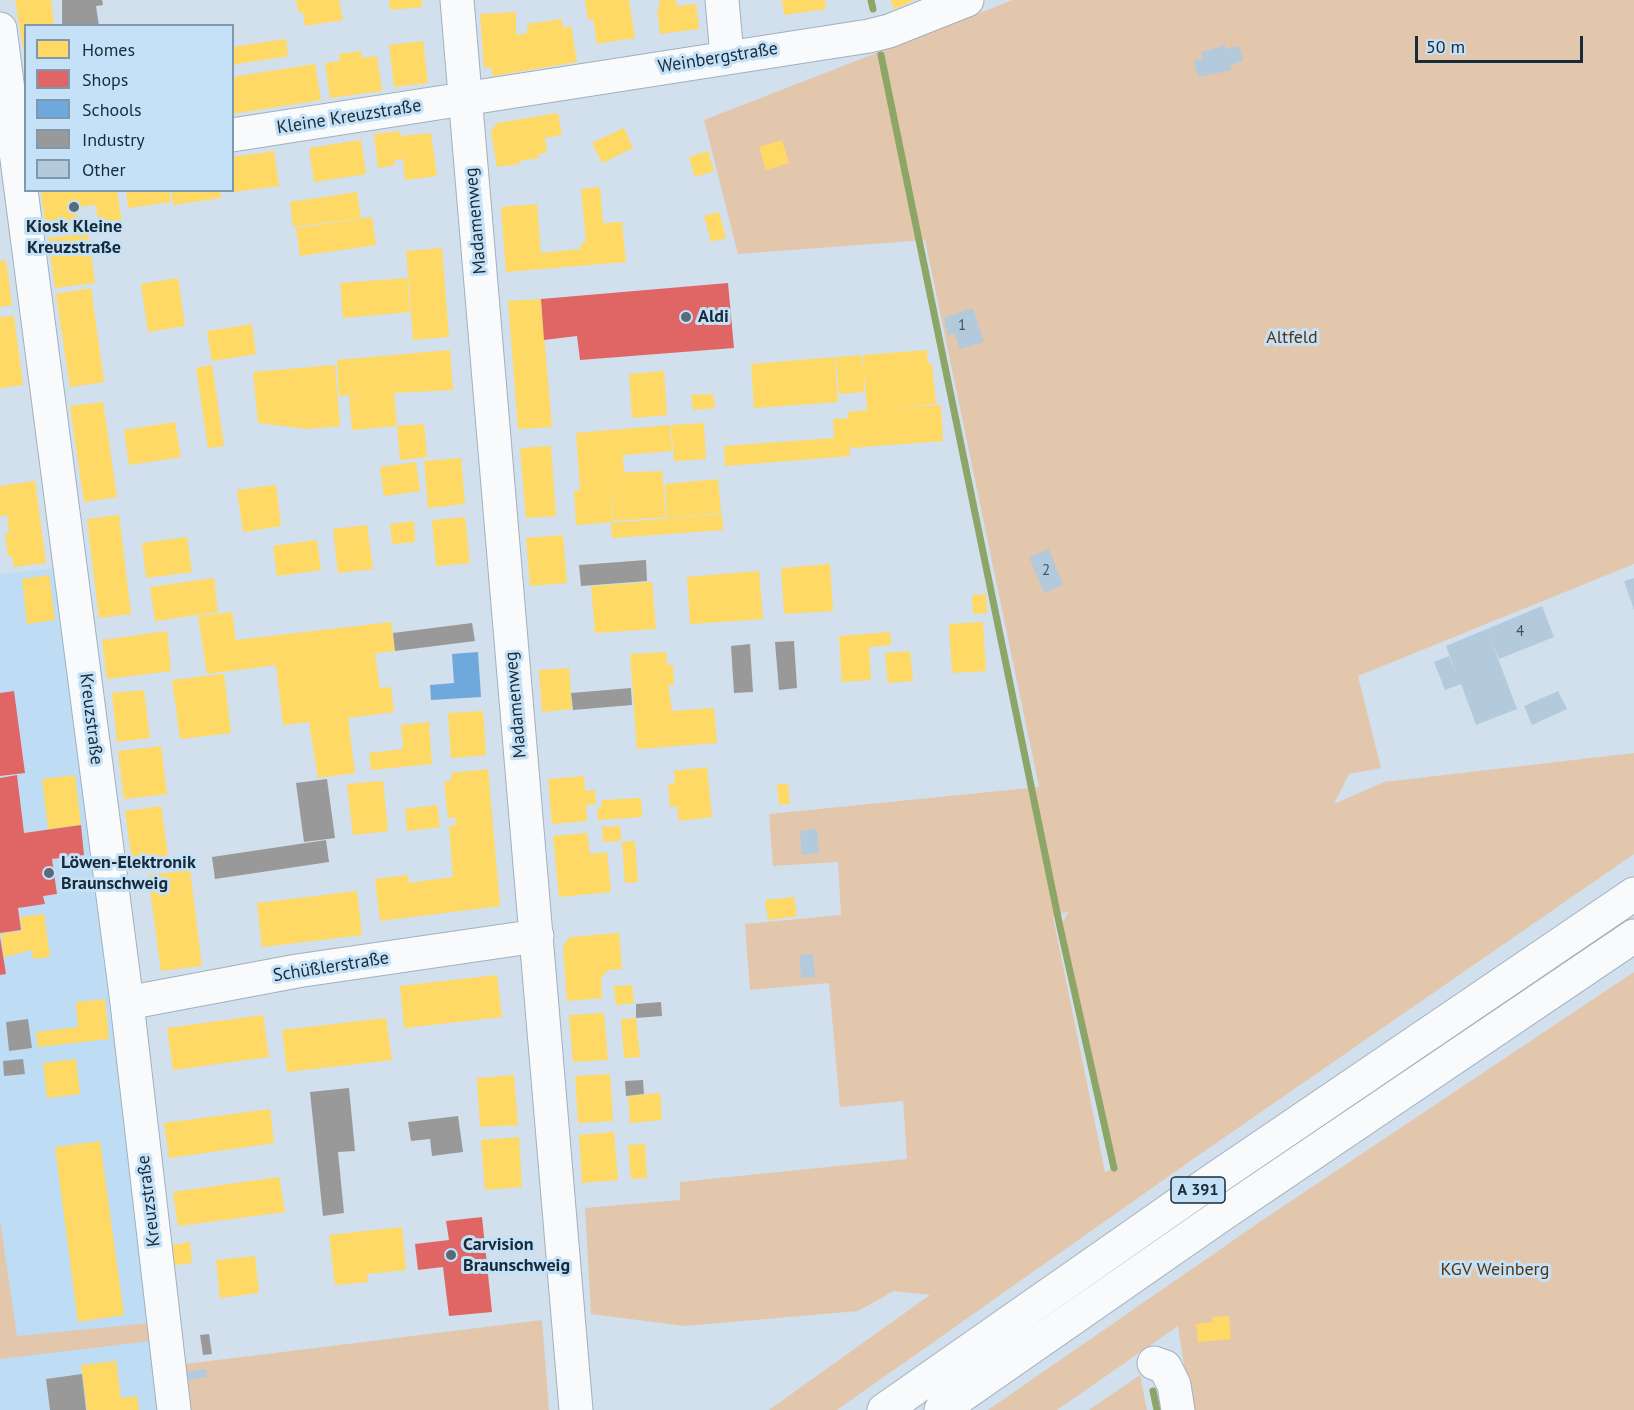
<!DOCTYPE html>
<html>
<head>
<meta charset="utf-8">
<style>
  body { margin:0 }
  #map { position:relative; width:1634px; height:1410px; overflow:hidden; background:#d1e0ec; font-family:"PT Sans",sans-serif }
  canvas { display:block }
  .legend { position:absolute; left:24px; top:24px; width:210px; height:168px; box-sizing:border-box; background:#c5e1f8; border:2px solid #8098ac; margin:0; padding:8px 10px; list-style:none; font-size:18px; color:#182b39 }
  .legend li { display:flex; align-items:center; gap:12px; height:30px }
  .legend b { width:30px; border:2px solid #8098ac }
  .scale { position:absolute; left:1415px; top:36px; width:168px; height:27px; box-sizing:border-box; border:3px solid #182b39; border-top:0; padding-left:8px; font-size:18px; line-height:21px; white-space:nowrap; color:#182b39; -webkit-text-stroke:4px #c5e1f8; paint-order:stroke }
</style>
</head>
<body>
<div id="map">
<canvas width="1634" height="1410"></canvas>
<ul class="legend">
<li><b style="height:16px;background:#ffd966"></b>Homes</li>
<li><b style="height:16px;background:#e06666"></b>Shops</li>
<li><b style="height:16px;background:#6fa8dc"></b>Schools</li>
<li><b style="height:16px;background:#999"></b>Industry</li>
<li><b style="height:16px;background:#b3cadc"></b>Other</li>
</ul>
<div class="scale">50 m</div>
</div>
<script>
const ctx = document.querySelector('canvas').getContext('2d');
ctx.lineJoin = 'round';
function fill(path, color) { ctx.fillStyle = color; ctx.fill(path, 'evenodd'); }
function trace(path, color, width, dash) { ctx.strokeStyle = color; ctx.lineWidth = width; ctx.lineCap = dash ? 'butt' : 'round'; ctx.setLineDash(dash || []); ctx.stroke(path); }
function label(font, color, halo, rows, align = 'center') {
  ctx.font = font + ' "PT Sans",sans-serif'; ctx.lineWidth = 6; ctx.setLineDash([]); ctx.textBaseline = 'middle'; ctx.strokeStyle = halo; ctx.fillStyle = color; for (const [text, x, y, turn = 0] of rows) {
    ctx.save(); ctx.translate(x, y); ctx.rotate((+turn || 0) * Math.PI / 180); ctx.textAlign = isNaN(turn) ? turn : align; if (halo) ctx.strokeText(text, 0, 0); ctx.fillText(text, 0, 0); ctx.restore();
  }
}
const built = new Path2D(`
  M 55,568 L 160,1410 L 0,1410 L 0,574 Z`);
const green = new Path2D(`
  M 1013,0 L 1634,0 L 1634,564 L 1358,676 L 1381,768 L 1349,774 L 1334,804 L 1384,782 L 1634,753 L 1634,854 L 1196,1157 L 837,1410 L 769,1410 L 930,1295 L 894,1291 L 858,1311 L 685,1326 L 591,1314 L 585,1208 L 680,1200 L 680,1182 L 907,1159 L 903,1101 L 840,1107 L 829,983 L 750,990 L 745,924 L 841,915 L 838,862 L 773,866 L 769,814 L 1039,787 L 925,240 L 738,254 L 704,120 ZM 1069,911 L 1060,927 L 1114,1168 L 1105,1172 L 1053,917 Z
  M 1634,972 L 1634,1410 L 1191,1410 L 1178,1326 L 1057,1410 L 988,1410 L 1270,1215 Z
  M 0,1220 L 17,1336 L 149,1323 L 152,1341 L 0,1359 Z
  M 542,1320 L 549,1410 L 183,1410 L 177,1365 Z
  M 1140,1375 L 1147,1410 L 1089,1410 Z`);
const homes = new Path2D(`
  M 15,0 L 51,0 L 54,26 L 26,26 L 26,65 Z
  M 296,0 L 339,0 L 343,20 L 305,26 L 303,12 L 299,13 Z
  M 389,0 L 422,0 L 422,7 L 390,10 Z
  M 585,0 L 629,0 L 635,38 L 597,44 L 593,19 L 588,20 Z
  M 659,0 L 676,0 L 677,6 L 696,4 L 699,29 L 660,34 L 657,9 L 660,9 Z
  M 782,0 L 825,0 L 826,9 L 784,15 Z
  M 891,0 L 915,0 L 894,9 Z
  M 516,12 L 516,35 L 528,33 L 527,24 L 562,19 L 563,28 L 571,26 L 577,62 L 493,76 L 491,67 L 484,68 L 480,14 Z
  M 286,39 L 288,56 L 232,65 L 232,47 Z
  M 423,41 L 428,83 L 394,87 L 389,45 Z
  M 361,51 L 362,58 L 377,56 L 382,91 L 330,98 L 325,63 L 340,61 L 339,54 Z
  M 315,64 L 321,100 L 232,114 L 232,77 Z
  M 558,113 L 562,135 L 546,138 L 544,131 L 547,152 L 539,154 L 539,158 L 519,161 L 520,164 L 497,167 L 491,131 L 497,123 Z
  M 624,128 L 633,148 L 602,163 L 592,143 Z
  M 399,131 L 400,136 L 431,133 L 437,176 L 405,180 L 403,159 L 394,160 L 395,165 L 378,168 L 374,134 Z
  M 361,140 L 366,174 L 314,182 L 309,148 Z
  M 782,140 L 789,163 L 766,170 L 759,147 Z
  M 274,151 L 279,186 L 233,192 L 232,157 Z
  M 708,151 L 714,171 L 695,177 L 689,157 Z
  M 600,187 L 603,223 L 622,222 L 626,262 L 506,272 L 501,207 L 537,204 L 541,253 L 581,249 L 581,243 L 586,242 L 581,189 Z
  M 44,190 L 117,190 L 122,223 L 99,227 L 96,205 L 77,207 L 79,225 L 46,229 L 41,194 Z
  M 126,190 L 169,190 L 171,202 L 128,208 Z
  M 171,190 L 220,190 L 221,198 L 173,205 Z
  M 357,192 L 361,218 L 293,227 L 290,202 Z
  M 719,212 L 726,238 L 711,242 L 704,216 Z
  M 372,217 L 376,245 L 300,256 L 296,228 Z
  M 88,233 L 95,283 L 55,288 L 48,238 Z
  M 442,248 L 449,337 L 413,340 L 406,251 Z
  M 6,260 L 12,305 L 0,307 L 0,261 Z
  M 178,278 L 185,326 L 148,332 L 141,284 Z
  M 407,278 L 410,312 L 343,318 L 340,283 Z
  M 91,288 L 104,382 L 70,387 L 56,294 Z
  M 541,299 L 552,427 L 518,429 L 508,301 Z
  M 14,316 L 23,385 L 0,388 L 0,317 Z
  M 252,324 L 256,354 L 212,361 L 207,331 Z
  M 450,350 L 453,390 L 394,393 L 397,426 L 424,424 L 427,457 L 400,460 L 397,426 L 352,430 L 349,397 L 359,395 L 339,396 L 337,360 Z
  M 927,350 L 928,364 L 932,364 L 936,404 L 898,408 L 941,405 L 943,441 L 851,448 L 849,441 L 850,456 L 725,466 L 724,446 L 834,438 L 833,419 L 848,418 L 848,412 L 867,410 L 864,373 L 864,392 L 839,394 L 836,357 L 861,355 L 863,369 L 863,355 Z
  M 835,357 L 838,402 L 754,408 L 751,364 Z
  M 212,365 L 224,446 L 208,448 L 196,368 Z
  M 335,365 L 340,426 L 307,429 L 258,423 L 253,372 Z
  M 664,371 L 667,415 L 632,418 L 629,374 Z
  M 713,394 L 715,408 L 693,410 L 691,395 Z
  M 103,402 L 117,497 L 84,502 L 70,406 Z
  M 175,422 L 181,457 L 129,465 L 124,430 Z
  M 704,423 L 706,459 L 674,461 L 671,425 Z
  M 670,425 L 672,451 L 623,455 L 624,472 L 610,473 L 662,471 L 666,517 L 614,521 L 611,488 L 613,522 L 576,525 L 574,491 L 580,490 L 576,433 Z
  M 551,446 L 556,516 L 526,518 L 520,448 Z
  M 461,458 L 465,504 L 428,508 L 424,461 Z
  M 416,462 L 420,491 L 384,496 L 380,467 Z
  M 718,479 L 721,513 L 667,518 L 665,484 Z
  M 35,481 L 46,563 L 14,567 L 12,556 L 8,556 L 5,534 L 9,533 L 7,515 L 0,516 L 0,486 Z
  M 276,485 L 281,526 L 243,532 L 237,490 Z
  M 722,514 L 723,530 L 612,538 L 611,523 Z
  M 119,515 L 131,614 L 99,618 L 87,519 Z
  M 465,517 L 470,563 L 436,566 L 432,520 Z
  M 414,521 L 415,542 L 392,544 L 390,524 Z
  M 367,525 L 373,569 L 338,573 L 333,529 Z
  M 563,535 L 567,583 L 530,586 L 526,538 Z
  M 187,537 L 192,572 L 146,578 L 142,543 Z
  M 317,540 L 321,570 L 277,576 L 273,546 Z
  M 830,564 L 833,611 L 784,614 L 781,568 Z
  M 759,571 L 763,619 L 690,624 L 687,577 Z
  M 49,575 L 55,620 L 27,624 L 22,579 Z
  M 214,578 L 218,612 L 155,621 L 150,587 Z
  M 652,582 L 656,629 L 595,633 L 591,586 Z
  M 986,594 L 987,613 L 973,614 L 972,595 Z
  M 232,612 L 236,640 L 391,622 L 395,651 L 375,653 L 380,688 L 391,687 L 394,712 L 348,718 L 355,773 L 318,778 L 309,722 L 283,725 L 276,665 L 207,674 L 198,616 Z
  M 983,622 L 986,671 L 952,673 L 949,624 Z
  M 167,631 L 171,671 L 107,679 L 102,640 Z
  M 890,632 L 891,645 L 869,647 L 871,680 L 842,682 L 839,636 Z
  M 910,651 L 913,681 L 888,683 L 885,653 Z
  M 666,652 L 667,665 L 673,665 L 674,685 L 668,685 L 672,711 L 714,708 L 717,743 L 637,749 L 630,654 Z
  M 569,668 L 572,709 L 542,712 L 539,670 Z
  M 224,674 L 231,733 L 180,739 L 172,680 Z
  M 144,690 L 150,738 L 117,742 L 112,693 Z
  M 483,711 L 486,755 L 451,758 L 448,713 Z
  M 429,722 L 432,764 L 371,770 L 369,753 L 403,749 L 401,725 Z
  M 161,746 L 167,794 L 124,799 L 118,751 Z
  M 707,767 L 712,817 L 679,821 L 677,806 L 670,807 L 668,784 L 675,783 L 674,771 Z
  M 488,769 L 500,906 L 380,921 L 375,879 L 408,875 L 409,883 L 453,877 L 449,826 L 456,825 L 455,817 L 448,818 L 444,782 L 451,781 L 451,773 Z
  M 75,775 L 81,825 L 48,829 L 42,779 Z
  M 584,776 L 585,791 L 595,790 L 596,804 L 586,805 L 587,821 L 552,824 L 548,779 Z
  M 383,781 L 388,831 L 353,835 L 347,784 Z
  M 777,784 L 788,784 L 790,804 L 779,804 Z
  M 641,798 L 642,817 L 598,820 L 597,808 L 602,807 L 601,800 Z
  M 437,805 L 440,827 L 407,831 L 405,809 Z
  M 161,806 L 168,856 L 132,861 L 125,811 Z
  M 620,826 L 621,841 L 603,842 L 602,827 Z
  M 587,833 L 590,854 L 607,852 L 611,892 L 559,897 L 553,836 Z
  M 635,841 L 638,882 L 625,883 L 622,842 Z
  M 190,870 L 202,966 L 161,971 L 148,875 Z
  M 357,891 L 362,935 L 262,947 L 257,903 Z
  M 794,897 L 797,916 L 768,920 L 765,900 Z
  M 44,914 L 50,957 L 33,959 L 32,950 L 4,957 L 1,934 L 22,931 L 20,917 Z
  M 619,933 L 622,969 L 608,970 L 601,978 L 602,998 L 567,1001 L 563,946 L 570,937 Z
  M 497,975 L 502,1017 L 404,1028 L 400,986 Z
  M 632,985 L 634,1003 L 616,1005 L 614,986 Z
  M 105,999 L 109,1039 L 38,1047 L 36,1032 L 78,1027 L 76,1002 Z
  M 604,1013 L 608,1060 L 573,1062 L 569,1015 Z
  M 263,1015 L 269,1057 L 173,1070 L 167,1028 Z
  M 386,1018 L 392,1060 L 287,1072 L 282,1030 Z
  M 636,1018 L 640,1057 L 624,1058 L 621,1019 Z
  M 76,1059 L 80,1094 L 47,1098 L 43,1063 Z
  M 610,1074 L 613,1121 L 578,1123 L 575,1076 Z
  M 514,1075 L 518,1125 L 480,1127 L 477,1078 Z
  M 660,1093 L 662,1120 L 630,1123 L 628,1096 Z
  M 270,1109 L 274,1143 L 169,1158 L 164,1123 Z
  M 614,1132 L 618,1180 L 582,1183 L 579,1135 Z
  M 519,1137 L 522,1187 L 485,1190 L 481,1140 Z
  M 100,1141 L 124,1315 L 78,1322 L 55,1147 Z
  M 645,1144 L 647,1178 L 631,1179 L 628,1145 Z
  M 279,1177 L 285,1212 L 178,1226 L 173,1192 Z
  M 402,1227 L 406,1270 L 367,1274 L 368,1282 L 335,1285 L 329,1235 Z
  M 190,1242 L 192,1263 L 175,1265 L 172,1245 Z
  M 255,1256 L 259,1293 L 220,1298 L 216,1260 Z
  M 1229,1316 L 1231,1339 L 1198,1342 L 1196,1324 L 1213,1322 L 1212,1317 Z
  M 116,1361 L 121,1398 L 137,1396 L 139,1410 L 87,1410 L 81,1365 Z`);
const shops = new Path2D(`
  M 728,283 L 734,348 L 580,360 L 577,336 L 544,340 L 541,299 Z
  M 14,691 L 25,773 L 0,776 L 0,693 Z
  M 17,775 L 24,833 L 81,825 L 84,855 L 52,859 L 57,894 L 43,896 L 45,904 L 18,908 L 21,930 L 0,933 L 0,778 Z
  M 0,937 L 6,974 L 0,975 Z
  M 482,1217 L 492,1312 L 449,1316 L 443,1267 L 418,1270 L 415,1244 L 449,1240 L 446,1221 Z`);
const schools = new Path2D(`
  M 478,652 L 481,697 L 431,700 L 430,685 L 454,683 L 452,654 Z`);
const industry = new Path2D(`
  M 62,0 L 102,0 L 103,5 L 96,6 L 99,26 L 62,26 Z
  M 646,560 L 647,581 L 581,586 L 579,565 Z
  M 472,623 L 475,641 L 395,651 L 393,633 Z
  M 794,641 L 797,688 L 779,690 L 775,642 Z
  M 750,644 L 753,692 L 734,693 L 731,646 Z
  M 631,688 L 632,705 L 573,710 L 571,693 Z
  M 327,779 L 335,838 L 304,842 L 296,783 Z
  M 326,840 L 329,862 L 215,879 L 212,857 Z
  M 661,1002 L 662,1016 L 636,1018 L 636,1004 Z
  M 28,1019 L 32,1048 L 9,1051 L 6,1022 Z
  M 23,1059 L 25,1074 L 4,1076 L 3,1061 Z
  M 643,1080 L 644,1094 L 626,1096 L 625,1081 Z
  M 349,1088 L 355,1151 L 338,1152 L 344,1213 L 323,1216 L 310,1092 Z
  M 458,1116 L 463,1152 L 432,1156 L 430,1139 L 411,1141 L 408,1122 Z
  M 209,1334 L 212,1354 L 203,1355 L 200,1335 Z
  M 82,1374 L 86,1410 L 50,1410 L 46,1379 Z`);
const stream = new Path2D(`
  M 871,0 L 873,9
  M 881,55 L 1060,927 L 1114,1168
  M 1153,1391 L 1157,1410`);
const building = new Path2D(`
  M 1225,45 L 1226,49 L 1239,46 L 1243,61 L 1230,65 L 1232,70 L 1198,77 L 1194,61 L 1203,59 L 1201,52 Z
  M 973,308 L 984,342 L 960,349 L 954,333 L 948,336 L 944,318 Z
  M 1049,549 L 1063,585 L 1044,593 L 1029,557 Z
  M 1634,578 L 1634,610 L 1624,581 Z
  M 1542,606 L 1554,637 L 1499,659 L 1488,632 L 1517,709 L 1476,725 L 1461,684 L 1445,690 L 1434,662 L 1449,656 L 1457,675 L 1446,646 Z
  M 1558,691 L 1567,709 L 1532,725 L 1524,706 Z
  M 817,829 L 819,853 L 802,855 L 800,831 Z
  M 813,954 L 815,977 L 801,978 L 800,955 Z
  M 206,1369 L 207,1377 L 186,1380 L 186,1372 Z`);
const minor = new Path2D(`
  M 457,0 L 576,1410
  M 722,0 L 727,56
  M 0,29 L 127,1003 L 174,1410
  M 232,135 L 869,36 L 889,31 L 967,0
  M 127,1003 L 297,971 L 537,936
  M 1154,1363 L 1165,1367 L 1174,1385 L 1178,1410`);
const highway = new Path2D(`
  M 884,1410 L 1210,1182 L 1634,894
  M 941,1410 L 1220,1216 L 1634,936`);
const markers = [
  [74,207,6,"#596a78"],
  [686,317,6,"#596a78"],
  [49,873,6,"#596a78"],
  [451,1255,6,"#596a78"]
];
const numberNames = [
  ["1",962,326],
  ["2",1046,571],
  ["4",1520,632]
];
const shields = [
  [1198,1190,54]
];
const shieldNames = [
  ["A 391",1198,1190]
];
const streetNames = [
  ["Weinbergstraße",718,58,-9],
  ["Kleine Kreuzstraße",349,117,-9],
  ["Madamenweg",476,221,-95],
  ["Madamenweg",516,705,-95],
  ["Kreuzstraße",91,719,83],
  ["Schüßlerstraße",331,967,-9],
  ["Kreuzstraße",149,1201,-97]
];
const poiNames = [
  ["Kiosk Kleine",74,227,"center"],
  ["Kreuzstraße",74,248,"center"],
  ["Aldi",698,317],
  ["Löwen-Elektronik",61,863],
  ["Braunschweig",61,884],
  ["Carvision",463,1245],
  ["Braunschweig",463,1266]
];
const parkNames = [
  ["Altfeld",1292,338],
  ["KGV Weinberg",1495,1270]
];
fill(built, '#beddf5');
fill(green, '#e3c7ac');
fill(homes, '#ffd966');
fill(shops, '#e06666');
fill(schools, '#6fa8dc');
fill(industry, '#999');
trace(stream, '#8ea568', 7);
fill(building, '#b3cadc');
trace(minor, '#a1b0bd', 35);
trace(highway, '#a1b0bd', 35);
trace(minor, '#f8fafc', 33);
trace(highway, '#f8fafc', 33);
for (const [x, y, r, color] of markers) { const dot = new Path2D(); dot.arc(x, y, r, 0, 2 * Math.PI); ctx.fillStyle = color; ctx.fill(dot); trace(dot, '#c5e1f8', 2); }
label('15px', '#3f5362', null, numberNames);
for (const [x, y, w] of shields) { const box = new Path2D(); box.roundRect(x - w / 2, y - 13, w, 26, 4.5); ctx.fillStyle = '#c5e1f8'; ctx.fill(box); trace(box, '#182b39', 1.5); }
label('bold 16px', '#182b39', null, shieldNames);
label('18px', '#182b39', '#c5e1f8', streetNames);
label('bold 18px', '#182b39', '#c5e1f8', poiNames, 'left');
label('18px', '#56330a', '#c5e1f8', parkNames);
</script>
</body>
</html>
